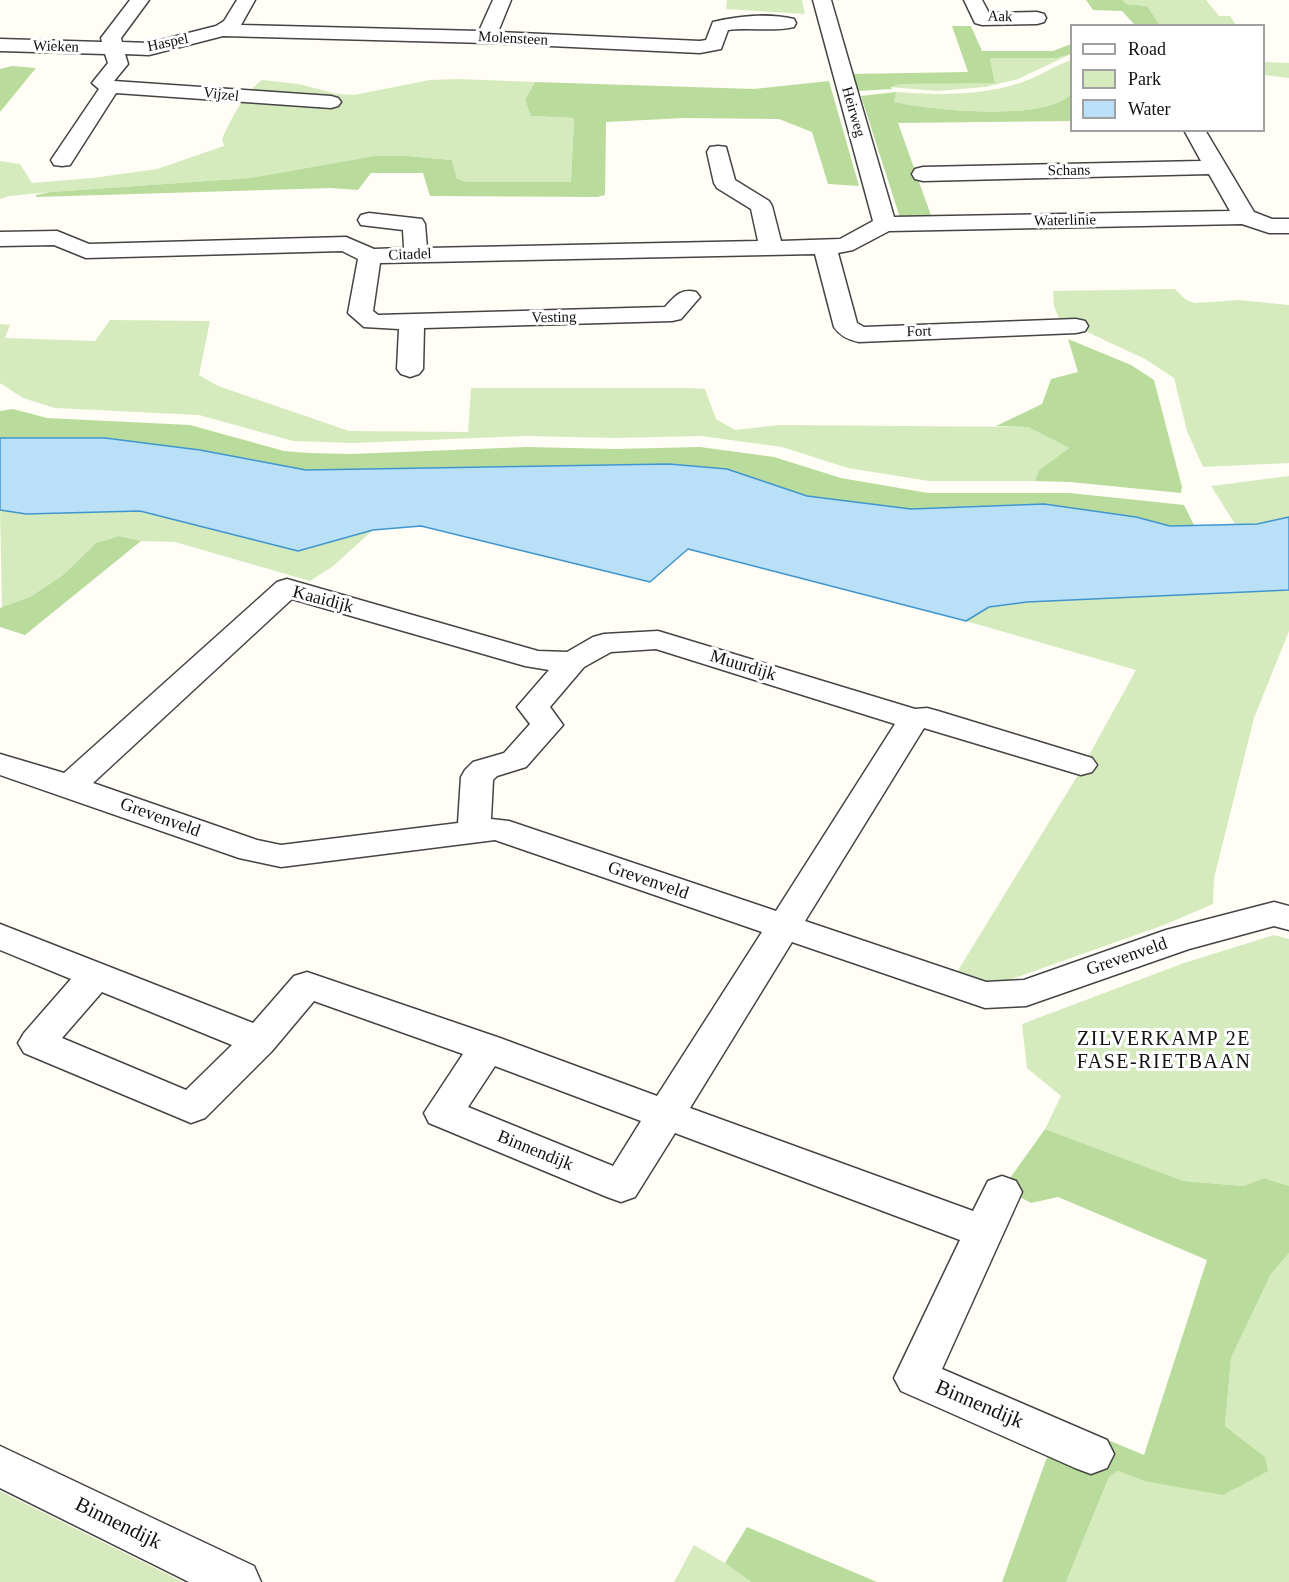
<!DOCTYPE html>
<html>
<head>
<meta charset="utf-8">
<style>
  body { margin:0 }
  #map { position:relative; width:1289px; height:1582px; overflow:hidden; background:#fffdf5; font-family:Georgia,serif }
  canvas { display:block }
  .legend { position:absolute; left:1070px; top:24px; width:195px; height:108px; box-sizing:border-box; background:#fff; border:2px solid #a0a0a0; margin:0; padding:8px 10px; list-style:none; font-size:18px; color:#111 }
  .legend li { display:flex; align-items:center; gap:12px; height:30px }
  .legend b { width:30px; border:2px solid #a0a0a0 }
</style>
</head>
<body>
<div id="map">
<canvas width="1289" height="1582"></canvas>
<ul class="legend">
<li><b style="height:8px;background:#fff"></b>Road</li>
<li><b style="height:16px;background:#d5ebbd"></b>Park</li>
<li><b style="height:16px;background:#b9e0f7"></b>Water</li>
</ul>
</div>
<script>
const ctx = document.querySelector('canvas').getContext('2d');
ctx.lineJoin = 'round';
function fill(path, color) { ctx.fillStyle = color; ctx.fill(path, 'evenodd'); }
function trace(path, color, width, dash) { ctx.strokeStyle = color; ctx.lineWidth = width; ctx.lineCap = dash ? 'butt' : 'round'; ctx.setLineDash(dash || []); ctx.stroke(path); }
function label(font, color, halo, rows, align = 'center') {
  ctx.font = font + ' Georgia,serif'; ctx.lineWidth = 6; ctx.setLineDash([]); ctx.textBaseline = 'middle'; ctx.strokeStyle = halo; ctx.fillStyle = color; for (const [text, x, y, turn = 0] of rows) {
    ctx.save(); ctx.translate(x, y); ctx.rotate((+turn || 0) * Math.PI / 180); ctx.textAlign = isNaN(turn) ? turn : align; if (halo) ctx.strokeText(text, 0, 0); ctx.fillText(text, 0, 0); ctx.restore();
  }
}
const green = new Path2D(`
  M 727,0 L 802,0 L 805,14 L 726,9 Z
  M 1123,0 L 1206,0 L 1219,16 L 1230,16 L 1236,25 L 1160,25 L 1147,6 L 1126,4 Z
  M 1071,54 L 1018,79 L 985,87 L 937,91 L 890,87 L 900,84 L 995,82 L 990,58 L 1058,58 Z
  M 1071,60 L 1071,94 C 1046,122 929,110 893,102 L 896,92 C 937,95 980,96 1020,83 C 1038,77 1054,66 1071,60 Z
  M 1264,62 L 1289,63 L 1289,78 L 1264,75 Z
  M 458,79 L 535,82 L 525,100 L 531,116 L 574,118 L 571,182 L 468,182 L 457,179 L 452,160 L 407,156 L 374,156 L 250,178 L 51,192 L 9,196 L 0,199 L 0,161 L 20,164 L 32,183 L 93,178 L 157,169 L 224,146 L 222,139 C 231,119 244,93 262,80 L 299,84 L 337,94 L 354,95 L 430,80 Z
  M 1175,289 L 1186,300 L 1195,303 L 1239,300 L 1289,305 L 1289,463 L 1203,467 L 1187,431 L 1174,378 L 1145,359 L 1059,319 L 1054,306 L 1053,291 Z
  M 110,320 L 210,321 L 199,375 L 218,386 L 349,431 L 468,432 L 471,388 L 688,388 L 705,389 L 716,419 L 735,430 L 780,425 L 1028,427 L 1069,448 L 1039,470 L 1035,481 L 929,481 L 848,468 L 782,447 L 701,436 L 614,438 L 526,436 L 353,443 L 293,441 L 199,415 L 55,408 L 23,398 L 0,383 L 0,324 L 10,325 L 5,338 L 95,341 Z
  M 1289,476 L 1289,517 L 1257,524 L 1235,524 L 1211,486 Z
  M 0,510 L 26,514 L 140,511 L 298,551 L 373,530 L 332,567 L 310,581 L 175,542 L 141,541 L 119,536 L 96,543 L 63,575 L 30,597 L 2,608 Z
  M 1289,590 L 1289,631 L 1254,718 L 1214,878 L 1213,904 L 1164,925 L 992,986 L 957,972 L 1078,775 L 1136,670 L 966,621 L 989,607 L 1027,602 Z
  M 1274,935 L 1289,939 L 1289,1186 L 1264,1178 L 1243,1186 L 1184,1181 L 1045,1129 L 1061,1096 L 1027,1068 L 1022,1024 L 1184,963 Z
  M 1289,1253 L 1289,1582 L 1066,1582 L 1109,1477 L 1118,1471 L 1144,1481 L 1265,1457 L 1225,1426 L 1231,1358 L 1271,1274 Z
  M 0,1491 L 183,1582 L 0,1582 Z
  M 694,1545 L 725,1563 L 751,1582 L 674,1582 Z`);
const forest = new Path2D(`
  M 1086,0 L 1123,0 L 1126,4 L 1147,6 L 1160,25 L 1135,25 L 1122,11 L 1093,10 Z
  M 952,26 L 971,26 L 982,51 L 1053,51 L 1071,44 L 1071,54 L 1058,58 L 990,58 L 995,83 L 900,84 L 891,87 L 892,89 L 859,91 L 850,74 L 968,72 Z
  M 12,66 L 36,68 L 0,112 L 0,69 Z
  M 829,81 L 859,186 L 828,184 L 812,132 L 779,119 L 684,118 L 606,122 L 605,195 L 597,197 L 430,196 L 423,173 L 371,173 L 358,190 L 331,188 L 36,197 L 36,195 L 51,192 L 250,178 L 374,156 L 407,156 L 452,160 L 457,179 L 468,182 L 571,182 L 574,118 L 531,116 L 525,100 L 535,82 L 754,89 Z
  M 896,92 L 894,102 C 929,110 1046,122 1071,94 L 1071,121 L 898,123 L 933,221 L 901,221 L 861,96 Z
  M 1068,339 L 1131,365 L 1154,380 L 1182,487 L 1181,493 L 1070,482 L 1035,481 L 1039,470 L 1069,448 L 1028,427 L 996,426 L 1042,404 L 1051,379 L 1078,372 Z
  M 13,409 L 47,418 L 190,425 L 284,451 L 309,453 L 351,454 L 527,447 L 614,449 L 700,447 L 774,457 L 841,478 L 928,493 L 1070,493 L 1184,505 L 1194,525 L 1170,526 L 1135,517 L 1044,504 L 911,509 L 807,496 L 727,469 L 669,464 L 306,470 L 200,450 L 105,438 L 0,438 L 0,411 Z
  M 119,536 L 141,541 L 25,635 L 0,627 L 0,608 L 30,597 L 63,575 L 96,543 Z
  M 1045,1129 L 1184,1181 L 1243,1186 L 1264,1178 L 1289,1186 L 1289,1253 L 1271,1274 L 1231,1358 L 1225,1426 L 1265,1457 L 1268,1471 L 1223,1495 L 1144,1481 L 1118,1471 L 1109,1477 L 1066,1582 L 1002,1582 L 1046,1460 L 1067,1423 L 1144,1455 L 1207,1260 L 1058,1197 L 1031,1203 L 1003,1188 Z
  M 747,1527 L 877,1582 L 751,1582 L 725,1563 Z`);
const water = new Path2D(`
  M 0,438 L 105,438 L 200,450 L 306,470 L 669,464 L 727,469 L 807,496 L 911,509 L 1044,504 L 1136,517 L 1170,526 L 1257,524 L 1289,517 L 1289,590 L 1027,602 L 989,607 L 966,621 L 688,549 L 650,582 L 421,526 L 373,530 L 298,551 L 140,511 L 26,514 L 0,510 Z`);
const minor = new Path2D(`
  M 130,0 L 149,0 L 121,38 L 122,42 L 149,43 L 216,26 L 224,21 L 237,0 L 255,0 L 241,25 L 479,31 L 493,0 L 511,0 L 498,32 L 700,41 L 706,40 L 713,22 C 738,16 769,13 794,19 L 796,23 L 794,27 C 773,32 750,27 728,30 L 721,49 L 700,53 L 486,43 L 223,36 L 149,55 L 125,54 L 128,64 L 114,81 L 331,96 L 338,98 L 341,102 L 338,106 L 331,108 L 116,93 L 70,165 L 62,166 L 54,165 L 51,160 L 99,89 L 92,83 L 108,63 L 105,54 L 0,51 L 0,39 L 102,42 L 101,38 Z
  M 813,0 L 831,0 L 894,217 L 1230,211 L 1209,174 L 923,181 L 915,179 L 912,174 L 915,169 L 923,167 L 1201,161 L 1184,130 L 1205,130 L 1254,212 L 1272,219 L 1289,219 L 1289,233 L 1269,233 L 1242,224 L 889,231 L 853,250 L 838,253 L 857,323 L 864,327 L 1076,319 L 1085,321 L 1088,326 L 1085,331 L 1076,333 L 859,342 C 849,340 840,336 834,327 L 815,254 L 380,263 L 373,311 L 378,315 L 665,307 C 675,296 681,288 696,292 L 700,297 L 681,319 L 672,321 L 424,328 L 423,369 L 419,374 L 410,377 L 401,374 L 397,369 L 399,329 L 364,327 L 348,313 L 358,259 L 342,251 L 86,258 L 54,245 L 0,246 L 0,232 L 57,231 L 89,244 L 346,237 L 374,249 L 404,248 L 403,230 L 361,225 L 358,220 L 361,215 L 369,213 L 422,219 L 425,224 L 427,248 L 758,241 L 751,209 L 717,188 L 714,183 L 707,152 L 710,147 L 718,146 L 726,147 L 735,180 L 769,201 L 772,206 L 781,241 L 840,239 L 873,221 Z
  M 964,0 L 982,0 L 989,13 L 1037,12 L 1044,14 L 1046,18 L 1044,22 L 1037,24 L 982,25 L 975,23 Z
  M 287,579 L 538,651 L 567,652 L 593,637 L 604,634 L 658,631 L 915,709 L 927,708 L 938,711 L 1092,758 L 1097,765 L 1092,772 L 1081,775 L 924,728 L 805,921 L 986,982 L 1024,980 L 1166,930 L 1274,902 L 1289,906 L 1289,930 L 1274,926 L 1189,949 L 1026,1006 L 985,1008 L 792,942 L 690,1108 L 973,1211 L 988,1181 L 1002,1176 L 1016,1181 L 1022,1192 L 942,1369 L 1107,1440 L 1114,1454 L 1107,1468 L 1091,1474 L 1075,1468 L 901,1391 L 894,1378 L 960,1240 L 675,1133 L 635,1197 L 621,1202 L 607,1197 L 429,1123 L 424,1113 L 463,1054 L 314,1001 L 272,1051 L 205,1118 L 191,1123 L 24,1053 L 18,1043 L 24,1033 L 71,979 L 0,950 L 0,924 L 253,1023 L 294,976 L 307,972 L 500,1038 L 657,1096 L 762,932 L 495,840 L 281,867 L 239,858 L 0,775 L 0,754 L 64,773 L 277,582 ZM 292,599 L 525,666 L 549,670 L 517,707 L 530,724 L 504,753 L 473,762 L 465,770 L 461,777 L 458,823 L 281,845 L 257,840 L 93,783 ZM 656,649 L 895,724 L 776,911 L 509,821 L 491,819 L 493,780 L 497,776 L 526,767 L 563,725 L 550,707 L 584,667 L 611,652 ZM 102,992 L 232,1045 L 186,1090 L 62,1038 ZM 495,1066 L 641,1121 L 613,1166 L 468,1107 Z
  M 0,1446 L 254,1566 L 261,1582 L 189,1582 L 0,1488 Z`);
const farStreetnames = [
  ["Aak",1000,17,2],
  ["Molensteen",513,39,3],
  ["Haspel",168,43,-12],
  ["Wieken",56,47,2],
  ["Vijzel",221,95,7],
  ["Heirweg",853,112,74],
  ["Schans",1069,171,-1],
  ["Waterlinie",1065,221,-1],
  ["Citadel",410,255,-2],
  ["Vesting",554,318,-1],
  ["Fort",919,332,-2]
];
const streetNames = [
  ["Kaaidijk",323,600,15],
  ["Muurdijk",743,666,17],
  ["Grevenveld",160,818,20],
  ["Grevenveld",648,881,19],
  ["Grevenveld",1127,957,-19],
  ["Binnendijk",535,1151,22]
];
const neighbourhoodNames = [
  ["ZILVERKAMP 2E",1164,1040],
  ["FASE-RIETBAAN",1164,1063]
];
const nearStreetnames = [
  ["Binnendijk",979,1405,23],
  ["Binnendijk",118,1524,26]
];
fill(green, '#d5ebbd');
fill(forest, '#b9dc9c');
fill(water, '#b9e0f7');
trace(water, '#3f96cf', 1.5);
trace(minor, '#444', 3);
fill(minor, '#fff');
label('15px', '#111', '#fff', farStreetnames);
label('18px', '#111', '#fff', streetNames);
ctx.letterSpacing = '1.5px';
label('20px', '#111', '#fff', neighbourhoodNames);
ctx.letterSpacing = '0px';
label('21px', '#111', '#fff', nearStreetnames);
</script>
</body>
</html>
